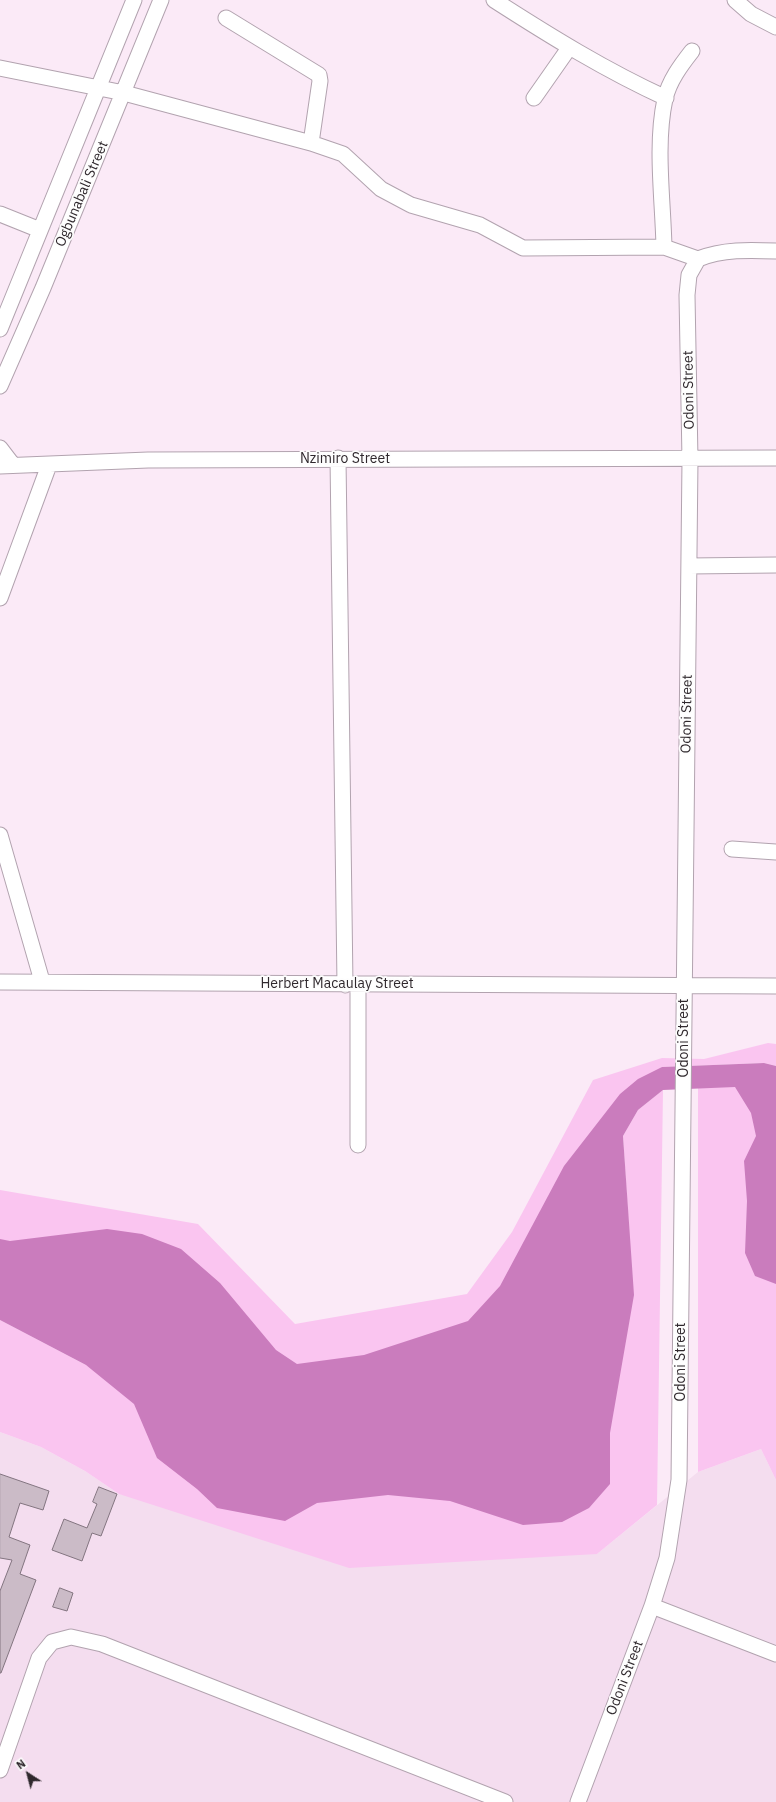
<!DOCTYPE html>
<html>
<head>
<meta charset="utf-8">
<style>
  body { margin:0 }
  #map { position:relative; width:776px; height:1802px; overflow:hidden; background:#fbeaf7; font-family:"IBM Plex Sans",sans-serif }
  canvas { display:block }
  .north { position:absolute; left:8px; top:1754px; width:40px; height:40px; -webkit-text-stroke:3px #fdfdfd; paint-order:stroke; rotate:324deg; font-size:11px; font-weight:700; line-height:16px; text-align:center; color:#2f282d }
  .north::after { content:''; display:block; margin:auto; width:14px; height:18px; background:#2f282d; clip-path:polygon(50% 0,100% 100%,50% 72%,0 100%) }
</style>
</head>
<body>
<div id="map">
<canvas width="776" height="1802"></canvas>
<div class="north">N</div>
</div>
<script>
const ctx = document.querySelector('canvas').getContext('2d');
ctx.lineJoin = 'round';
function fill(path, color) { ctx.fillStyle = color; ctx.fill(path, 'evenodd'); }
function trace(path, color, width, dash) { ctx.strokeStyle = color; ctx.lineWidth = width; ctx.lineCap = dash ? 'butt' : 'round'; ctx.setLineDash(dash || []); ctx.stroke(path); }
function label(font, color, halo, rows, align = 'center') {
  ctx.font = font + ' "IBM Plex Sans",sans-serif'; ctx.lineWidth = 3.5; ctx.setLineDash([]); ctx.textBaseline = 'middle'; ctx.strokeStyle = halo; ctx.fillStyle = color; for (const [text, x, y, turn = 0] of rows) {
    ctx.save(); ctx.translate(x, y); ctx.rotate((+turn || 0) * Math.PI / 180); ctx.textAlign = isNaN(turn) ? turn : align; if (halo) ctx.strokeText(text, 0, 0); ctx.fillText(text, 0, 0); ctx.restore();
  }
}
const built = new Path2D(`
  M 0,1432 L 41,1447 L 85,1471 L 119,1494 L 597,1554 L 698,1472 L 761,1449 L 776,1480 L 776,1802 L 0,1802 Z`);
const green = new Path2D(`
  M 768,1043 L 776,1044 L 776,1066 L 764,1063 L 662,1067 L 594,1168 L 406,1434 L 0,1259 L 0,1190 L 198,1224 L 295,1324 L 467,1294 L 512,1232 L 593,1080 L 662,1058 L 704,1059 Z
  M 698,1087 L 735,1087 L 776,1100 L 776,1480 L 761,1449 L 698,1472 Z
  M 663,1090 L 657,1505 L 597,1554 L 349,1568 L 119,1494 L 85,1471 L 41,1447 L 0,1432 L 0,1320 L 86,1365 L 275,1450 L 629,1230 L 623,1136 L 638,1110 Z`);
const water = new Path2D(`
  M 764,1063 L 776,1066 L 776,1284 L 755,1276 L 745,1253 L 747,1201 L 744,1161 L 756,1136 L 751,1113 L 735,1087 L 663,1090 L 638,1110 L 623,1136 L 634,1295 L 610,1433 L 610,1484 L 589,1508 L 562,1522 L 523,1525 L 450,1501 L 388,1495 L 317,1503 L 285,1521 L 217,1508 L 197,1489 L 157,1458 L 134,1404 L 86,1365 L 0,1320 L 0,1239 L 10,1241 L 107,1229 L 142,1234 L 181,1249 L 220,1283 L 276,1350 L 297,1364 L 364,1355 L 468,1321 L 500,1286 L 564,1166 L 620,1094 L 638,1079 L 662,1067 Z`);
const building = new Path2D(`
  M 0,1474 L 49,1491 L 43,1510 L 20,1503 L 9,1537 L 30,1545 L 20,1574 L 36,1580 L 1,1673 L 0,1673 L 0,1591 L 12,1560 L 0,1558 Z
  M 99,1487 L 117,1494 L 101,1536 L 92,1533 L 82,1561 L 52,1550 L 64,1519 L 87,1528 L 97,1504 L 93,1502 Z
  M 60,1588 L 73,1593 L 67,1611 L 53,1607 Z`);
const minor = new Path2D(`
  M 494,0 C 550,36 605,70 666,98
  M 735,0 L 751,14 L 776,27
  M 226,18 L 319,75 L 320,81 L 311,143
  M 0,68 L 124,93 L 311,143 L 343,154 L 381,189 L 411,205 L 480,225 L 523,248 L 664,247 L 698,259
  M 534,98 L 569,48
  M 0,214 L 40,230
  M 664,247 C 663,200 655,145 665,99 C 669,81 681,65 692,51
  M 698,259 C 723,249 749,250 776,251
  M 0,329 L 134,0
  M 0,386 L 43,288 L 161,0
  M 0,448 L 13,465
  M 338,458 L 345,985
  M 0,466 L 148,460 L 776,458
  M 689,566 L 776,565
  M 0,598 L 49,465
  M 0,835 L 42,981
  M 732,849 L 776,852
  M 0,982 L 776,986
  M 358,1145 L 358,985
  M 652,1606 L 776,1654
  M 0,1770 L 39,1658 L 52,1642 L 71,1637 L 102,1644 L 505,1802
  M 578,1802 L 652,1606 L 667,1558 L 679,1480 L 690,460 L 687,295 L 689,275 L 698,259`);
const streetNames = [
  ["Ogbunabali Street",82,194,-67],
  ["Odoni Street",689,390,-91],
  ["Nzimiro Street",345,459],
  ["Odoni Street",687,714,-89],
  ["Herbert Macaulay Street",337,984],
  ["Odoni Street",684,1038,-90],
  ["Odoni Street",681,1362,-90],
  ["Odoni Street",625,1678,-69]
];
fill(built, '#f4ddef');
fill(green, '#fac5f0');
fill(water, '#ca7cbd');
fill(building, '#cbbbc7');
trace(building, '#837580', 1);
trace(minor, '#b2a3af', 17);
trace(minor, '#fff', 15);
label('14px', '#2f282d', '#fdfdfd', streetNames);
</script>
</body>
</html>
